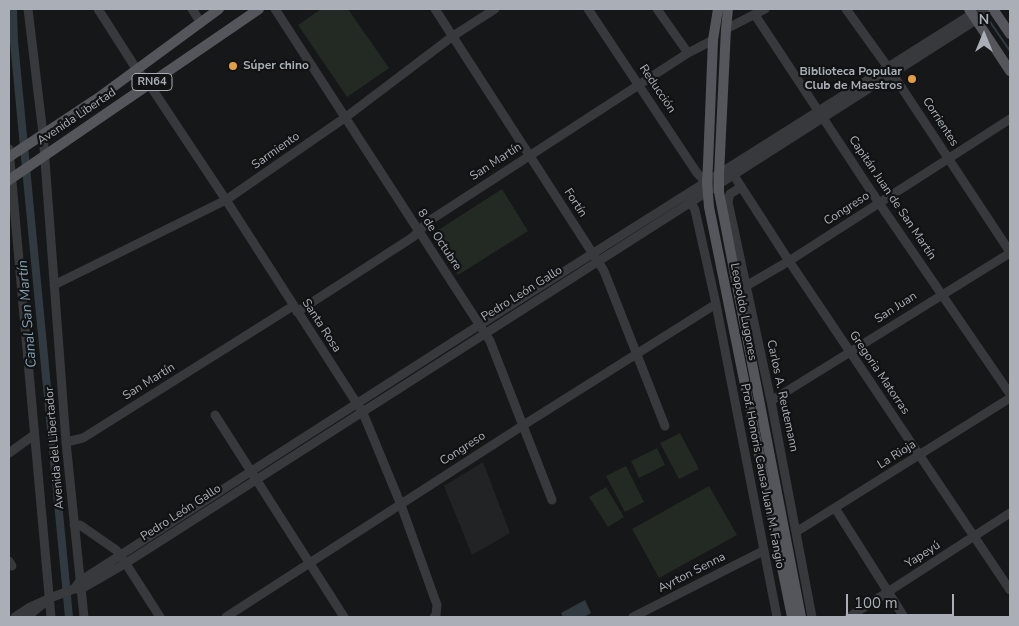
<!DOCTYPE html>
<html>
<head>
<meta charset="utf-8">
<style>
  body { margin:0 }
  #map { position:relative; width:1019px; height:626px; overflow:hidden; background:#161718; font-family:"Nunito Sans",sans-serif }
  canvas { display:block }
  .frame { position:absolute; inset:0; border:10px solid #aaafb7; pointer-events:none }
  .north { position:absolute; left:959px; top:10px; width:50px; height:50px; -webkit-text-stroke:4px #111213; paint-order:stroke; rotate:0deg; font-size:14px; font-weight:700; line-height:20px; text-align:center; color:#aaafb7 }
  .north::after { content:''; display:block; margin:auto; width:18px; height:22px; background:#aaafb7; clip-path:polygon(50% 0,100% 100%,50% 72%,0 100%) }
  .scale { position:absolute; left:846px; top:594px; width:108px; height:22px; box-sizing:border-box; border:2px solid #aaafb7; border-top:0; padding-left:6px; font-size:15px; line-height:18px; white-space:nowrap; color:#aaafb7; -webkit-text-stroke:4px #111213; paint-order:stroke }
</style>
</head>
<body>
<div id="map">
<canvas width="1019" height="626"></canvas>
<div class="frame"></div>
<div class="north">N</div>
<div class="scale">100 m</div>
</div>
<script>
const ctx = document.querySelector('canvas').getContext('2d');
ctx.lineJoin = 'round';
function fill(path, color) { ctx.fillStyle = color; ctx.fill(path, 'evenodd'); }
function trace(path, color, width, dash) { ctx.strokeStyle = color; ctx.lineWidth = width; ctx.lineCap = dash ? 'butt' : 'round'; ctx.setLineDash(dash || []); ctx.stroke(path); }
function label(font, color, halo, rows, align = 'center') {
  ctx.font = font + ' "Nunito Sans",sans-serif'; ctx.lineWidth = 4.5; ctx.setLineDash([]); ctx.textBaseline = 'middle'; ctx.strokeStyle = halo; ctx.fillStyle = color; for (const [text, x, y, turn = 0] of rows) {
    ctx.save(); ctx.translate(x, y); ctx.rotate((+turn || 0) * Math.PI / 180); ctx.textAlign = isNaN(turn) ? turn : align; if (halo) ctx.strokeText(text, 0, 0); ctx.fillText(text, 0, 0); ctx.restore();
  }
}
const built = new Path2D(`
  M 483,462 L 510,533 L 472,555 L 444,486 Z`);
const green = new Path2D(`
  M 321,9 L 348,9 L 389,68 L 347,97 L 298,25 Z
  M 502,189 L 528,231 L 458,275 L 432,234 Z
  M 680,433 L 699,469 L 679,479 L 660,443 Z
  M 657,448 L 665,465 L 639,478 L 631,461 Z
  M 626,466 L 644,502 L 625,512 L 606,476 Z
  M 709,486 L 737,535 L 659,578 L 632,529 Z
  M 606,487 L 624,517 L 608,527 L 589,497 Z`);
const water = new Path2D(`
  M 585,600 L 591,613 L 584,617 L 563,617 L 561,613 Z`);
const stream = new Path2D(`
  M 984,13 L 1010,51`);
const canal = new Path2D(`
  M 13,9 L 14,42 L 69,617`);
const minor = new Path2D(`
  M 28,9 L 43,134 L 66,442 L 84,617
  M 98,9 L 137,70 L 149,84 L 226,200 L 363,413 L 401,505 L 437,605 L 436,615 L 434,617
  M 192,9 L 201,23
  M 275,9 L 490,341 L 552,500
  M 435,9 L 604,271 L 665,426
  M 588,9 L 697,173 L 707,183
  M 657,9 L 688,53
  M 846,9 L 892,73 L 1010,252
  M 978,14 L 972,14 L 481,324 L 80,581 L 74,589 L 81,589 L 126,563 L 976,20 L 978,14 L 987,9
  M 755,15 L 879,203 L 1010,394
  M 726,29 L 765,9
  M 9,149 L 51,617
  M 731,171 L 789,261 L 1010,590
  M 741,187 L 730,194 L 728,202 L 771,401 L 812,617
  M 688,197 L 695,210 L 716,304 L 777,617
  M 54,285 L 226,200 L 346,117 L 453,36 L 495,9
  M 746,286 L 789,261 L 1010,119
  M 297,312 L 413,237 L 429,221 L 688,53 L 713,40
  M 771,401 L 1010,253
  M 215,415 L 344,617
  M 66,442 L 83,438 L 293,306
  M 9,453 L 34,435
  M 835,508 L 904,617
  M 74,525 L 80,525 L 116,550 L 121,556 L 160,617
  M 796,532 L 1010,398
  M 9,561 L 12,566
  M 50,598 L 74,589
  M 15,617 L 30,607 L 50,598 L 27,617
  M 226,617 L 522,426 L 716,304
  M 633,617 L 763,551
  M 849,617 L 1010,513`);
const major = new Path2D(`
  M 718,9 L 713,40 L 708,164 L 707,183 L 709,207 L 792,617
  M 728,9 L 726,29 L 719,175 L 719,192 L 801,617
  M 969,9 L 1010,71
  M 993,9 L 1010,34
  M 9,157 L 98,98 L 219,9
  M 9,180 L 259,9`);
const markers = [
  [233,66,5,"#e39e44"],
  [912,79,5,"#e39e44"]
];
const shields = [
  [152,82,40]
];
const shieldNames = [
  ["RN64",152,82]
];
const poiNames = [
  ["Súper chino",243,66],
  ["Biblioteca Popular",902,72,"right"],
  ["Club de Maestros",902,86,"right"]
];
const streetNames = [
  ["Reducción",657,89,56],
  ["Avenida Libertad",77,117,-34],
  ["Corrientes",940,122,57],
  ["Sarmiento",276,151,-35],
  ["San Martín",496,162,-33],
  ["Capitán Juan de San Martín",892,198,56],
  ["Fortín",575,203,57],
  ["Congreso",847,209,-33],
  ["8 de Octubre",439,240,57],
  ["Pedro León Gallo",522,294,-32],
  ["San Juan",896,308,-33],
  ["Leopoldo Lugones",743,312,79],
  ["Santa Rosa",321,326,57],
  ["Gregoria Matorras",879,373,56],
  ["San Martín",149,382,-32],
  ["Carlos A. Reutemann",782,396,78],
  ["Avenida del Libertador",55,448,-95],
  ["Congreso",463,449,-33],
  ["La Rioja",897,455,-32],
  ["Prof. Honoris Causa Juan M. Fangio",762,476,79],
  ["Pedro León Gallo",181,513,-33],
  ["Yapeyú",923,555,-33],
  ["Ayrton Senna",692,573,-27]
];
const waterNames = [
  ["Canal San Martín",28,314,-95]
];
fill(built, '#222325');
fill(green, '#232a23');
fill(water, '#313a40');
trace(stream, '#313a40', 2);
trace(canal, '#313a40', 8);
trace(minor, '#38393d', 9);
trace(major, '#54565c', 10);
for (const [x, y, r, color] of markers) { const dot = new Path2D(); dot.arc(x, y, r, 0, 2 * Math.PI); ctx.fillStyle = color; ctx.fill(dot); trace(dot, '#111213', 2); }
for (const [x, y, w] of shields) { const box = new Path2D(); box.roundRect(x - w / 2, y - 8.5, w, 17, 4); ctx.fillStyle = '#111213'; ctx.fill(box); trace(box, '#aaafb7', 1); }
label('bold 11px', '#aaafb7', null, shieldNames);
label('bold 12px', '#aaafb7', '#111213', poiNames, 'left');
label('12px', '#aaafb7', '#111213', streetNames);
label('italic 14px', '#849faf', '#111213', waterNames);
</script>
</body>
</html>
